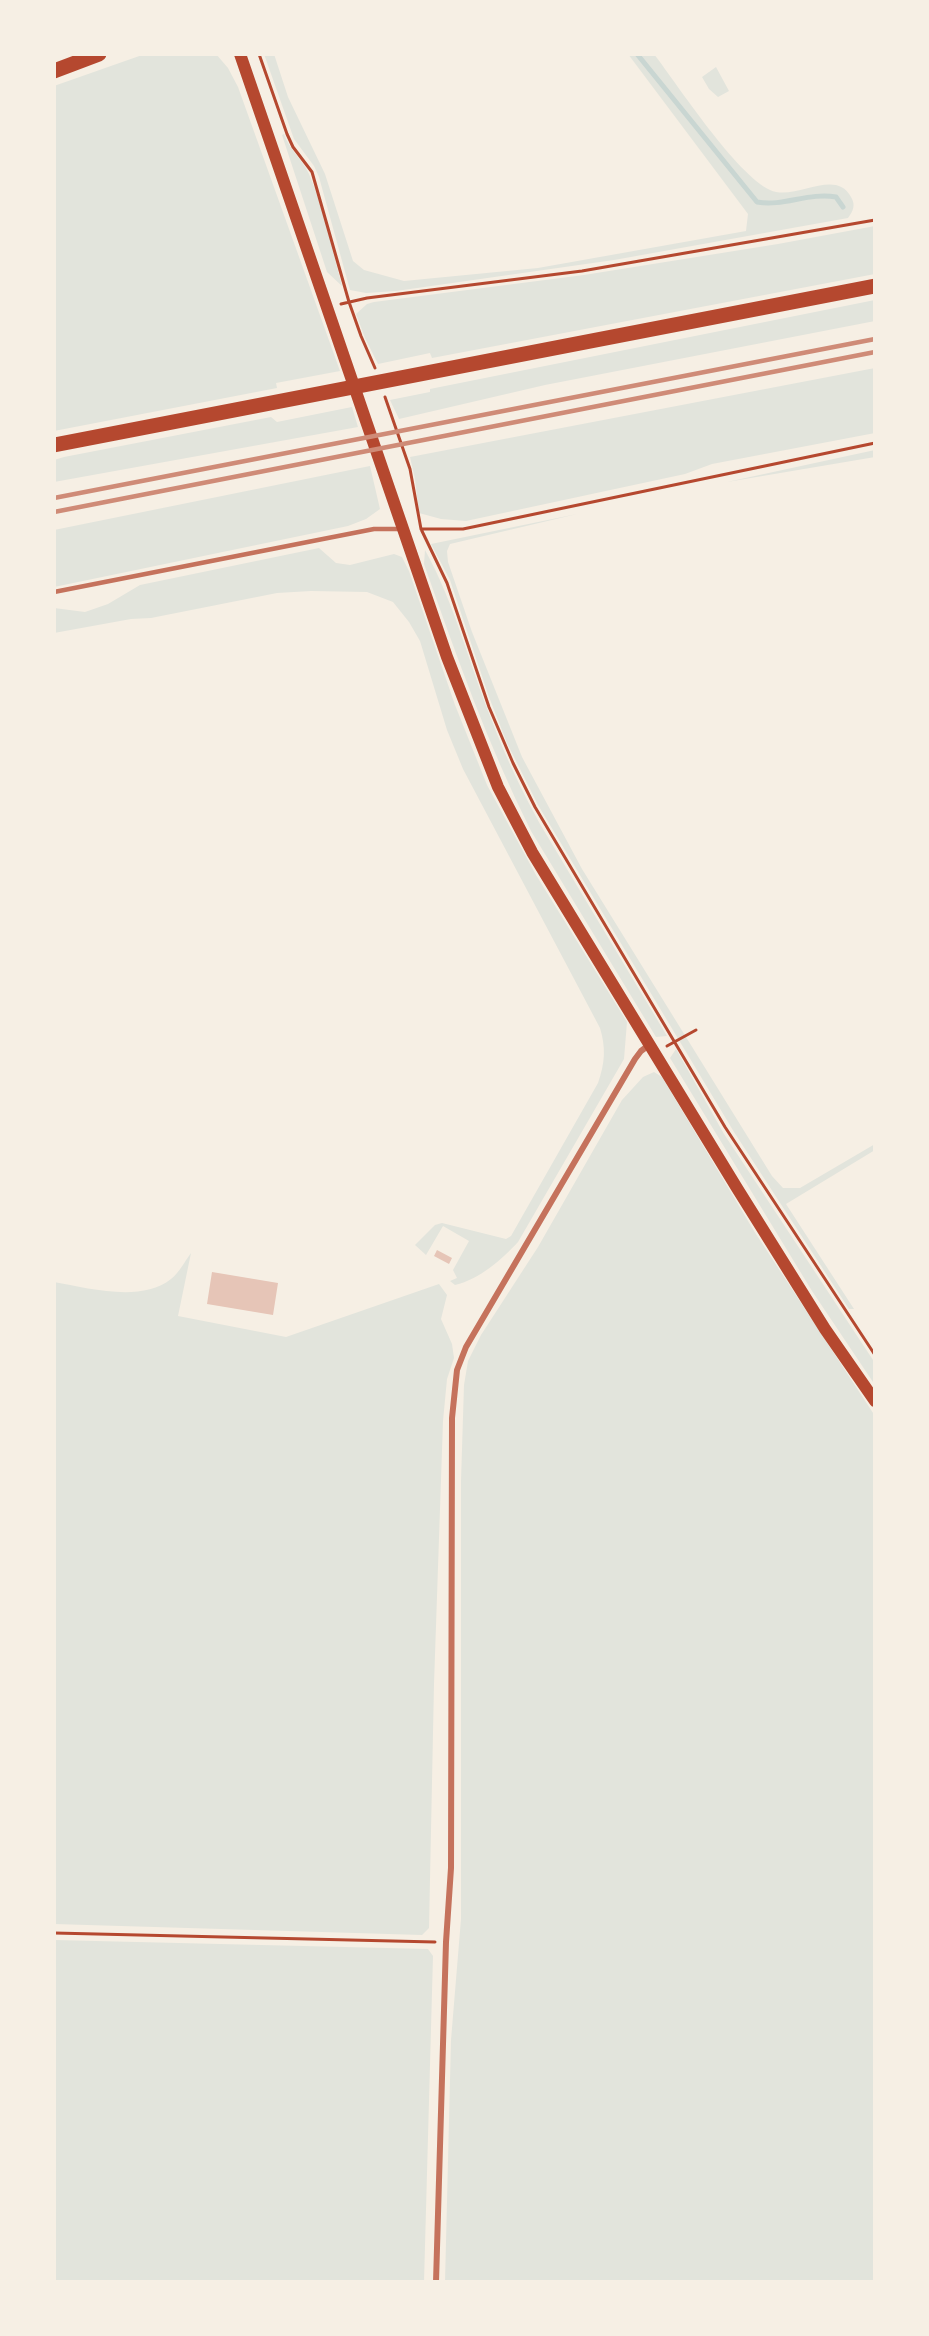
<!DOCTYPE html>
<html>
<head>
<meta charset="utf-8">
<style>
  body { margin:0 }
  #map { position:relative; width:929px; height:2336px; overflow:hidden; background:#f6efe4; font-family:"Playfair Display",serif }
  canvas { display:block }
  .frame { position:absolute; inset:0; border:56px solid #f6efe4; pointer-events:none }
</style>
</head>
<body>
<div id="map">
<canvas width="929" height="2336"></canvas>
<div class="frame"></div>
</div>
<script>
const ctx = document.querySelector('canvas').getContext('2d');
ctx.lineJoin = 'round';
function fill(path, color) { ctx.fillStyle = color; ctx.fill(path, 'evenodd'); }
function trace(path, color, width, dash) { ctx.strokeStyle = color; ctx.lineWidth = width; ctx.lineCap = dash ? 'butt' : 'round'; ctx.setLineDash(dash || []); ctx.stroke(path); }
const green = new Path2D(`
  M 145,54 L 216,54 L 228,68 L 238,87 L 340,371 L 276,383 L 277,388 L 54,431 L 54,86 Z
  M 264,54 L 274,54 L 288,97 L 325,174 L 353,261 L 364,270 L 404,281 L 538,268 L 746,231 L 748,214 L 628,54 L 654,54 C 679,87 736,174 770,190 C 795,202 835,167 851,197 C 856,205 853,211 848,218 L 614,260 L 396,291 L 366,293 L 350,290 L 319,177 L 314,166 L 294,139 Z
  M 716,67 L 729,91 L 718,97 L 709,89 L 702,77 Z
  M 284,134 C 289,149 302,159 309,174 C 324,209 332,249 342,286 L 327,272 L 282,135 Z
  M 875,226 L 875,274 L 432,358 L 430,353 L 378,364 L 365,338 L 356,314 L 367,304 L 374,302 L 584,275 L 778,244 Z
  M 875,300 L 875,321 L 545,385 L 399,419 L 390,400 L 430,392 L 430,389 Z
  M 875,368 L 875,433 L 712,464 L 685,474 L 466,521 L 441,519 L 419,513 L 415,479 L 410,457 Z
  M 352,407 L 358,427 L 54,482 L 54,460 L 64,457 L 271,417 L 277,422 Z
  M 875,450 L 875,457 L 727,482 Z
  M 370,466 L 380,509 L 366,519 L 348,526 L 54,587 L 54,530 Z
  M 577,514 L 450,544 L 447,551 L 448,562 L 472,632 L 522,757 L 582,869 L 772,1176 L 783,1188 L 800,1188 L 875,1144 L 875,1150 L 786,1204 L 854,1309 L 849,1309 L 734,1132 L 538,805 L 507,743 L 489,697 L 450,580 L 431,544 Z
  M 319,548 L 336,563 L 350,565 L 394,554 L 402,557 L 409,571 L 455,705 L 487,785 L 536,875 L 627,1022 L 624,1059 L 518,1242 C 501,1260 480,1279 455,1285 L 450,1281 L 457,1278 L 453,1270 L 469,1241 L 443,1226 L 426,1255 L 415,1245 L 435,1225 L 442,1223 L 506,1239 L 511,1236 L 598,1083 C 605,1063 606,1048 600,1028 L 463,769 L 447,730 L 420,641 L 409,622 L 393,602 L 367,592 L 311,591 L 277,593 L 151,618 L 131,619 L 54,633 L 54,608 L 85,612 L 108,604 L 140,585 Z
  M 425,550 C 455,604 469,664 492,721 C 505,756 522,791 540,824 L 667,1036 L 656,1037 L 531,831 C 488,745 456,655 424,564 Z
  M 676,1049 L 724,1134 L 875,1363 L 875,1385 L 812,1291 L 670,1058 Z
  M 654,1072 L 662,1077 L 754,1231 L 875,1416 L 875,2282 L 445,2282 L 451,2040 L 461,1919 L 461,1481 L 464,1385 L 468,1361 L 481,1335 L 538,1247 L 622,1100 L 643,1077 Z
  M 191,1253 L 178,1316 L 286,1337 L 439,1284 L 447,1295 L 441,1319 L 452,1344 L 454,1358 L 447,1379 L 443,1421 L 434,1684 L 429,1928 L 422,1935 L 54,1924 L 54,1282 C 88,1288 141,1303 171,1279 C 179,1273 185,1261 191,1253 Z
  M 54,1940 L 428,1949 L 433,1956 L 424,2282 L 54,2282 Z`);
const stream = new Path2D(`
  M 637,54 L 757,202 C 783,207 809,192 836,197 L 843,207`);
const building = new Path2D(`
  M 437,1250 L 452,1258 L 449,1264 L 434,1256 Z
  M 212,1272 L 278,1283 L 273,1315 L 207,1304 Z`);
const path = new Path2D(`
  M 259,54 L 287,134 L 293,147 L 312,172 L 349,302 L 361,336 L 375,368
  M 341,304 L 367,298 L 582,271 L 875,220
  M 385,397 L 410,469 L 421,529 L 447,583 L 489,707 L 513,763 L 535,807 L 725,1127 L 875,1355
  M 421,529 L 463,529 L 875,443
  M 667,1046 L 696,1030
  M 54,1933 L 435,1942`);
const service = new Path2D(`
  M 54,592 L 328,538 L 374,529 L 402,529`);
const minor = new Path2D(`
  M 436,2282 L 446,1942 L 451,1868 L 452,1418 L 457,1370 L 466,1347 L 635,1059 L 641,1051 L 649,1045`);
const secondary = new Path2D(`
  M 240,54 L 447,657 L 498,787 L 532,852 L 737,1188 L 825,1329 L 875,1401`);
const primary = new Path2D(`
  M 54,71 L 99,54`);
const trunk = new Path2D(`
  M 54,445 L 875,286`);
const rail = new Path2D(`
  M 54,498 L 875,339
  M 54,512 L 875,352`);
fill(green, '#e2e4dc');
trace(stream, '#c9d6d2', 5);
fill(building, '#e6c5b7');
trace(path, '#b5482f', 3);
trace(service, '#c5725c', 4.5);
trace(minor, '#c5725c', 6);
trace(secondary, '#b5482f', 12);
trace(primary, '#b5482f', 15);
trace(trunk, '#b5482f', 15);
trace(rail, '#cf8b77', 4.5);
</script>
</body>
</html>
